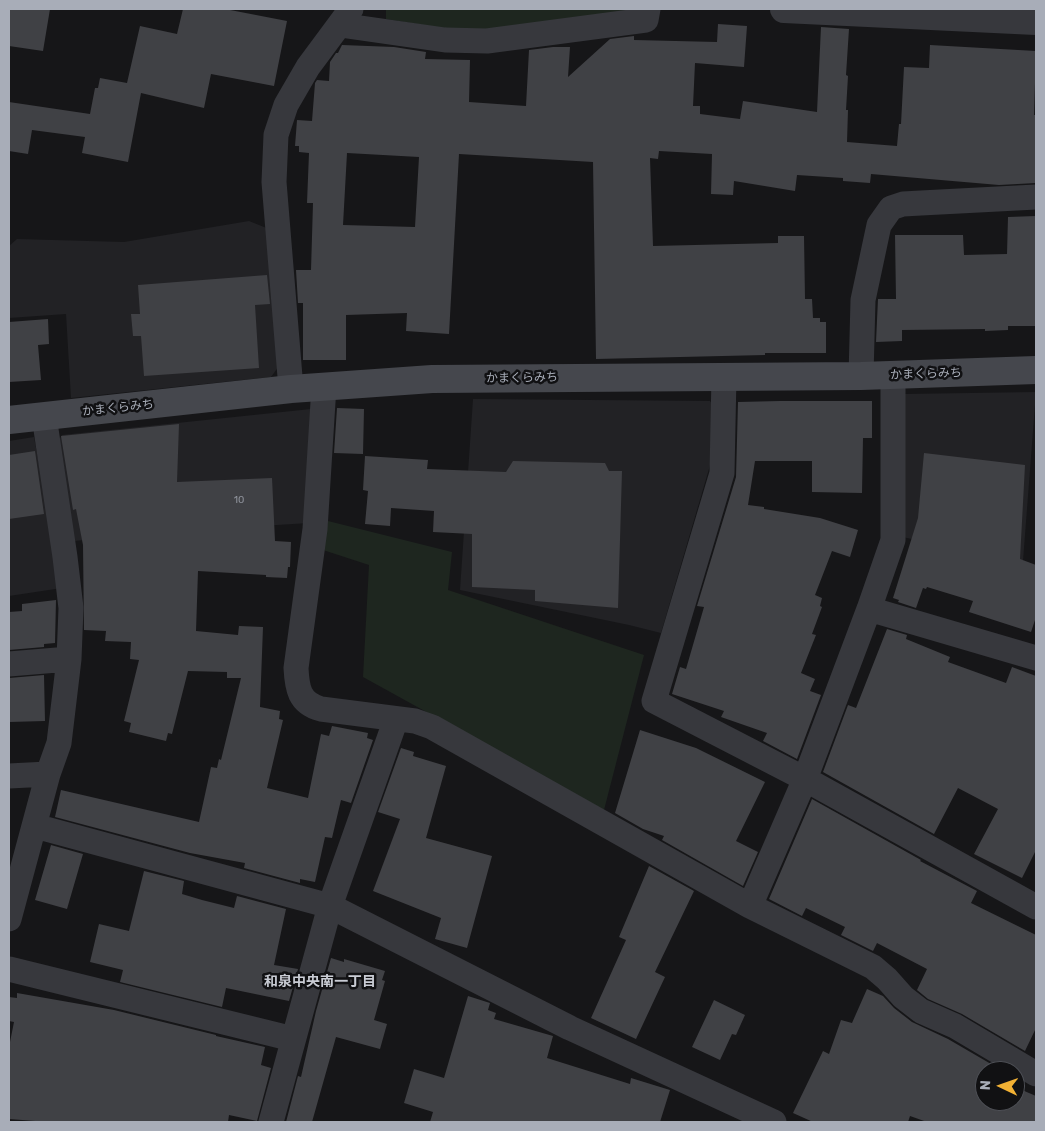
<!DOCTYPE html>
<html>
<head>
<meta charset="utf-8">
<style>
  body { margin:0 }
  #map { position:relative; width:1045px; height:1131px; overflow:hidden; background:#161618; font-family:Rubik,sans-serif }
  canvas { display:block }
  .frame { position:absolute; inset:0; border:10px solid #a8adb8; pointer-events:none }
  .north { position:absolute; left:975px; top:1061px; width:50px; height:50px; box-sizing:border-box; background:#111113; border:1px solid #4d4f55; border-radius:50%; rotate:273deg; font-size:14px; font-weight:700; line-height:20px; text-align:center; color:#a8adb8 }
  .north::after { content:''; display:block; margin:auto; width:18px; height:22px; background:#f2b134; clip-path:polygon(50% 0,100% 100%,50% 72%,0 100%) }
</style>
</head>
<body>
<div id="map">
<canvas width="1045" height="1131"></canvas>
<div class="frame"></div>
<div class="north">N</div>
</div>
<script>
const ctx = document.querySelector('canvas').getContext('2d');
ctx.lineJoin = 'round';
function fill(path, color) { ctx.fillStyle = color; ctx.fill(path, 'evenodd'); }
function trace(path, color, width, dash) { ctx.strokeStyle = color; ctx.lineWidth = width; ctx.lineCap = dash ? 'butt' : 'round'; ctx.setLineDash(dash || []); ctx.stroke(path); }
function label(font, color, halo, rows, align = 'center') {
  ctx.font = font + ' Rubik,"Noto Sans JP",sans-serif'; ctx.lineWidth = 5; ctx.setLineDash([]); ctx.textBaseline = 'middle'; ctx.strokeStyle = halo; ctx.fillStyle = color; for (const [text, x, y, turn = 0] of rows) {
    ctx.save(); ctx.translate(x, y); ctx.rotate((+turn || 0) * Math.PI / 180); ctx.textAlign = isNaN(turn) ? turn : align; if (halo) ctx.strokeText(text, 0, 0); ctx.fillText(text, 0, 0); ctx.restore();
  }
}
const built = new Path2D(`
  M 249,221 L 269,229 L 279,366 L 271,377 L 71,398 L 66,314 L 9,318 L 9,246 L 17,239 L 124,242 Z
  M 1036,392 L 1023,561 L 902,537 L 904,394 Z
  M 473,399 L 710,401 L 714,407 L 711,462 L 661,633 L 629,625 L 460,590 Z
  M 311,409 L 309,523 L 180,531 L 74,541 L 57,443 L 62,435 Z
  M 34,437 L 62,588 L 9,596 L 9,441 Z`);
const green = new Path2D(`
  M 386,9 L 634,9 L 633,14 L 471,33 L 386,19 Z
  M 328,521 L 452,552 L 448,590 L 644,655 L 604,810 L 363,677 L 369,565 L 323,550 Z`);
const building = new Path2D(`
  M 9,9 L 50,9 L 43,51 L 9,46 Z
  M 183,9 L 225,9 L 287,21 L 274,86 L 211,74 L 204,108 L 141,93 L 128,162 L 82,153 L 85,137 L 32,130 L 28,154 L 9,151 L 9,102 L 90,114 L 95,88 L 98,88 L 100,78 L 127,83 L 140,26 L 177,34 Z
  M 718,24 L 747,26 L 744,67 L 695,63 L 693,106 L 700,106 L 700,114 L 740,119 L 743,101 L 817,112 L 821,27 L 849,29 L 846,75 L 848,76 L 846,110 L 848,110 L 847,142 L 897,146 L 899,124 L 901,124 L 904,67 L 929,68 L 930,45 L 1036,51 L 1034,115 L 1036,115 L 1036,183 L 999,185 L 871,174 L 870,183 L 843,181 L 843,178 L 797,175 L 795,191 L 734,181 L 733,195 L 711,194 L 712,154 L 659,151 L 658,159 L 650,158 L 653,246 L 778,243 L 778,236 L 804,236 L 805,299 L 812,299 L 813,318 L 820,318 L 820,322 L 826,322 L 826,353 L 765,353 L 765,355 L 596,359 L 593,162 L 459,154 L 449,334 L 406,331 L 407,313 L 346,315 L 346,360 L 303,360 L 303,303 L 298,303 L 296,270 L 311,270 L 313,203 L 307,203 L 309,153 L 299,152 L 299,146 L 295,146 L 297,120 L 312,121 L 315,83 L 317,80 L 329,81 L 330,62 L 336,53 L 338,53 L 342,45 L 394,47 L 426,52 L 425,59 L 470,60 L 469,102 L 526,106 L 529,50 L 553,47 L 570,47 L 568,77 L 610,39 L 634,36 L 634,40 L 717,42 ZM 347,153 L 419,157 L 415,227 L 343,225 Z
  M 1036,216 L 1036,326 L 1008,326 L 1008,330 L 985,331 L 985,329 L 902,330 L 902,341 L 876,342 L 878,299 L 896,299 L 895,235 L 963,235 L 964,255 L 1007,254 L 1008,217 Z
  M 267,275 L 270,304 L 255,305 L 259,368 L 144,376 L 141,336 L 133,336 L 131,314 L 140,314 L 138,285 Z
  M 48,319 L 49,344 L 38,345 L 41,380 L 9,382 L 9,322 Z
  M 780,401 L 872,401 L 872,438 L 863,438 L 862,493 L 812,492 L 812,461 L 755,461 L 748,505 L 764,507 L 764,509 L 820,518 L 858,530 L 850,557 L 832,551 L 815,595 L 822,598 L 820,606 L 822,607 L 812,634 L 816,635 L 801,673 L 815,679 L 810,691 L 821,695 L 797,759 L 763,741 L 767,733 L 721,717 L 724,711 L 672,694 L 680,667 L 686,669 L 704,607 L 697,606 L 736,477 L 738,402 Z
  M 337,408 L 364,409 L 363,454 L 334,453 Z
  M 179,424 L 177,482 L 272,478 L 275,541 L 291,542 L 290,567 L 288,567 L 287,578 L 266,577 L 266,575 L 198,571 L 196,631 L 238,635 L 239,626 L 263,627 L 260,707 L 280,711 L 279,719 L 283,720 L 267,788 L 308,798 L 321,734 L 329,736 L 332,726 L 368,733 L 367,738 L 373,740 L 351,803 L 341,800 L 332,838 L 325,837 L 315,882 L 300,879 L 300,883 L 244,868 L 245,863 L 190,853 L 55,817 L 61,790 L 199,822 L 211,767 L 217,768 L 219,759 L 221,760 L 241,678 L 227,678 L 227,672 L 188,671 L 172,734 L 168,733 L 166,741 L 129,732 L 131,723 L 124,721 L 139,660 L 130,659 L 131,642 L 105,641 L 106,631 L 84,630 L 83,545 L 76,509 L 73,510 L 61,436 Z
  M 35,451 L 44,514 L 9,519 L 9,455 Z
  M 924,453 L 1025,465 L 1020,559 L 1036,565 L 1036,617 L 1031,632 L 969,612 L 973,601 L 927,587 L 926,589 L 923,588 L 916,608 L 898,602 L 899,600 L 893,598 L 918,518 Z
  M 365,456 L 428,460 L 427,469 L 506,472 L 513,461 L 605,463 L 609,471 L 622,471 L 618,608 L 535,601 L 535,590 L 472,587 L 472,534 L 433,532 L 434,511 L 391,508 L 390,526 L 365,524 L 368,491 L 363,490 Z
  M 56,600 L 55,643 L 44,644 L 44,647 L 9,650 L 9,612 L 22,611 L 22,604 Z
  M 887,629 L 907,635 L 906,639 L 950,657 L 948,662 L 1006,683 L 1012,667 L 1036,676 L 1036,850 L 1022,878 L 974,854 L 998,809 L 958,788 L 934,834 L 823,772 L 848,705 L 856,708 Z
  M 44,675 L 45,721 L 9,722 L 9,678 Z
  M 640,730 L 696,748 L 765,782 L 736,841 L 758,852 L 743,886 L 662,840 L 664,836 L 643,829 L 615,813 Z
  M 401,748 L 414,752 L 413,756 L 446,766 L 426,838 L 492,856 L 467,948 L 435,939 L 441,918 L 373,891 L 400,819 L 378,812 Z
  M 812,799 L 921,860 L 920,861 L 977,891 L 971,903 L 1036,935 L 1036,1028 L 1025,1051 L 962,1014 L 928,999 L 917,990 L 927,969 L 877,943 L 873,951 L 841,935 L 845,927 L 806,908 L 802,916 L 769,899 Z
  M 51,845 L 83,854 L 67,909 L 35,900 Z
  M 649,866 L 694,891 L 655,972 L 665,977 L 636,1039 L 591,1018 L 626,940 L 619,937 Z
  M 144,871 L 184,881 L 182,894 L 202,900 L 234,908 L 237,896 L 286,909 L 274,965 L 298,969 L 289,1001 L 226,988 L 222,1007 L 120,982 L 123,970 L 90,962 L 99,924 L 129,931 Z
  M 331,958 L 344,962 L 344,959 L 385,971 L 382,980 L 385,981 L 374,1020 L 387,1024 L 380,1049 L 336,1037 L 312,1122 L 286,1122 L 298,1076 L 301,1077 L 316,1011 Z
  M 867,989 L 883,996 L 894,1008 L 912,1022 L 948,1039 L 1003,1071 L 985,1071 L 985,1101 L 1015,1101 L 1015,1087 L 1036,1096 L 1036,1122 L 927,1122 L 910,1116 L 908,1122 L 813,1122 L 793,1113 L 823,1051 L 829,1054 L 841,1020 L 852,1023 Z
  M 17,993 L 114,1010 L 216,1035 L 216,1036 L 265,1047 L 261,1065 L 271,1068 L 257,1121 L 229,1115 L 228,1122 L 48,1122 L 9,1119 L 9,1047 L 14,1022 L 9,1021 L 9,997 L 17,998 Z
  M 468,996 L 490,1003 L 488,1010 L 496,1013 L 494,1019 L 553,1036 L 547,1058 L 630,1084 L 631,1078 L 670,1090 L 660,1122 L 430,1122 L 433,1112 L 404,1103 L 414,1069 L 444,1078 Z
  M 714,1000 L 745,1015 L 736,1035 L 732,1034 L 720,1060 L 692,1047 Z`);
const minor = new Path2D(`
  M 340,25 L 445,40 L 487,41 L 646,20 L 648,9
  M 724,376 L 722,473 L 654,701 L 805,779 L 1036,907
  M 861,376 L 863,300 L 879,225 L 891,208 L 903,204 L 921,203 L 1036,197
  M 324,386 L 315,529 L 296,668 C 297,688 299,703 321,709 L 415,721 L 432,727 L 750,906 L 873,967 L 887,979 L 903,997 L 921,1011 L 955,1026 L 1036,1074
  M 291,389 L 274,182 L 276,135 L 286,105 L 308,67 L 351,9
  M 869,609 L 1036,658
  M 9,664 L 69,659
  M 9,776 L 48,774
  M 35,826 L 330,906 L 570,1028 L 774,1122
  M 750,906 L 805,779 L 869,609 L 893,540 L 893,375
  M 9,919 L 48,774 L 59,743 L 69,659 L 71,608 L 65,557 L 44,416
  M 9,969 L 293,1039
  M 271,1122 L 330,906 L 396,719`);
const tertiary = new Path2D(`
  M 784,9 L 1036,21`);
const secondary = new Path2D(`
  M 9,420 L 291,389 L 432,379 L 861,376 L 1036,370`);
const numberNames = [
  ["10",239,500]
];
const streetNames = [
  ["かまくらみち",926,374,-2],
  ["かまくらみち",522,378,-1],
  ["かまくらみち",118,408,-6]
];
const neighbourhoodNames = [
  ["和泉中央南一丁目",320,982]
];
fill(built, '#222225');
fill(green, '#1e261f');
fill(building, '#404145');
trace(minor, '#37383d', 25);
trace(tertiary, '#37383d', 28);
trace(secondary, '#45474d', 28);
label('10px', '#8e929b', null, numberNames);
label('12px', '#a8adb8', '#111113', streetNames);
label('bold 14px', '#c9ccd4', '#111113', neighbourhoodNames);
</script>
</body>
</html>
